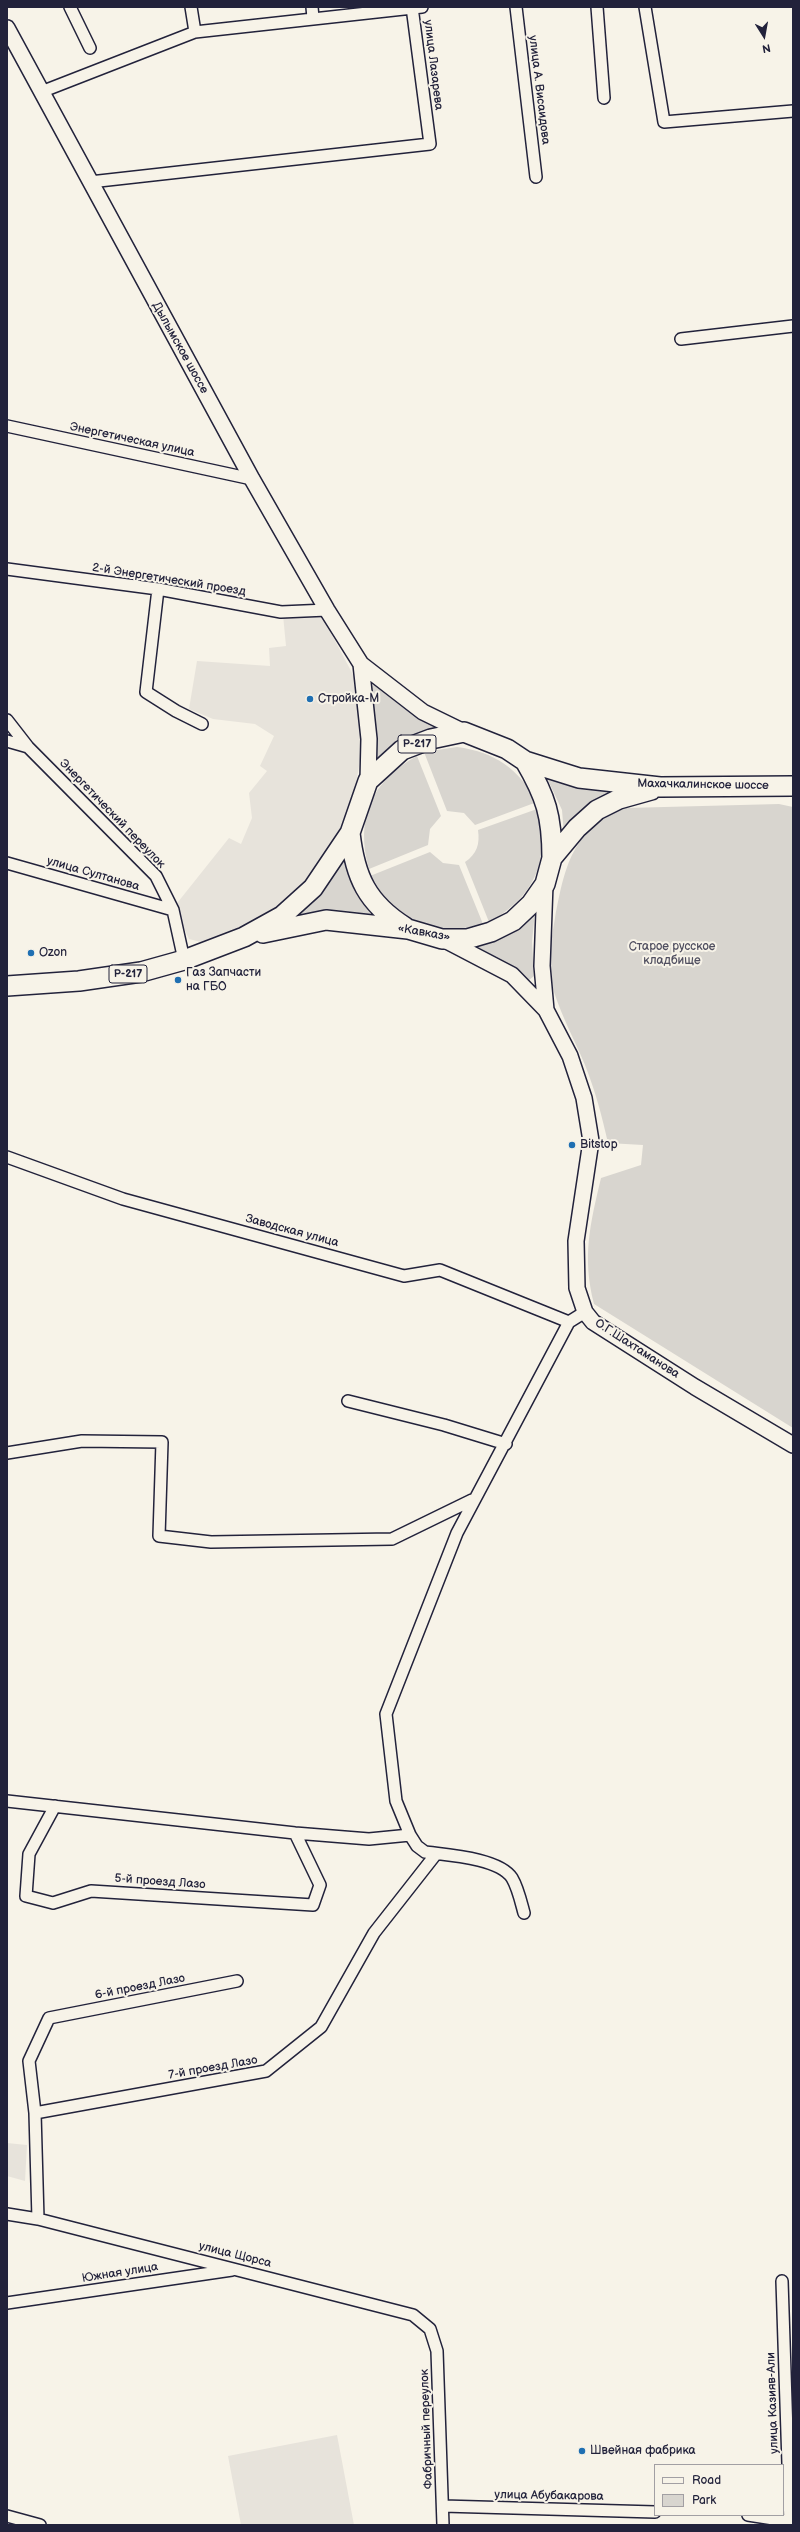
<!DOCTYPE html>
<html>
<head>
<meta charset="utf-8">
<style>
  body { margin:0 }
  #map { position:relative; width:800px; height:2532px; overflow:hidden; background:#f7f3e8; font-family:"Balsamiq Sans",sans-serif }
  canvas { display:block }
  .frame { position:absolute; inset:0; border:8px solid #22223b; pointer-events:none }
  .legend { position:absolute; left:654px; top:2464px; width:130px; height:52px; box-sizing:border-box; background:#f7f3e8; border:1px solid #a29fa3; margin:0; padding:5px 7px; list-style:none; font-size:12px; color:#22223b }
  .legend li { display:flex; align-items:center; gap:8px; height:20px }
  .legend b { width:20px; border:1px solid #a29fa3 }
  .north { position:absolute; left:744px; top:16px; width:40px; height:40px; -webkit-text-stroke:3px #f7f3e8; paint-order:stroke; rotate:169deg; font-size:11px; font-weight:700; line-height:16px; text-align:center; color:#22223b }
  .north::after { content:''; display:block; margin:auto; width:14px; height:18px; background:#22223b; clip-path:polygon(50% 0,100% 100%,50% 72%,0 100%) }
</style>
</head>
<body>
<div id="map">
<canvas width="800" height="2532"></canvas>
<div class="frame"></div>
<ul class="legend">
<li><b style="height:5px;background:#f7f3e8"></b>Road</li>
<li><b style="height:11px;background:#d8d5cf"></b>Park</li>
</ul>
<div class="north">N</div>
</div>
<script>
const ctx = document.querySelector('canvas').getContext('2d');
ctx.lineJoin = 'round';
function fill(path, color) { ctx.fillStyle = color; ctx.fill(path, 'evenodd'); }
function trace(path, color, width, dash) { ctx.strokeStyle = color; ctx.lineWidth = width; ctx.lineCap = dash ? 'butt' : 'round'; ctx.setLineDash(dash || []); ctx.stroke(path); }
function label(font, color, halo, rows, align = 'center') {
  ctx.font = font + ' "Balsamiq Sans",sans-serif'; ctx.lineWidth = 4; ctx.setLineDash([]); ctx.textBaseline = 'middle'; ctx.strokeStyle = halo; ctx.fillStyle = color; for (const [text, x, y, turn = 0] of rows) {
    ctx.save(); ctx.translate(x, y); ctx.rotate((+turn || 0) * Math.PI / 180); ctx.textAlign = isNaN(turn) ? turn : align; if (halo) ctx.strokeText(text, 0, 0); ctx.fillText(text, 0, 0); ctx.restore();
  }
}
const built = new Path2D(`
  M 283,615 L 322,616 L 360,688 L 364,737 L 355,789 L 329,857 L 300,896 L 274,914 L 205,943 L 189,939 L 174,907 L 229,838 L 241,844 L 252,818 L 249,793 L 267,771 L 260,766 L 274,736 L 255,724 L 213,719 L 189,709 L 197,661 L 270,666 L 269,648 L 286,646 Z
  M 7,2143 L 27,2145 L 25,2181 L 7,2176 Z
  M 337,2435 L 354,2525 L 241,2525 L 228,2456 Z`);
const green = new Path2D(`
  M 374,684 L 402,707 L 442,728 C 416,733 391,740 374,763 L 376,730 L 370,688 Z
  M 457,747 C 495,752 519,769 537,802 L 475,825 L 464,813 L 447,811 L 424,752 Z
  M 417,756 L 441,816 L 430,829 L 428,845 L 369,869 C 355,819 371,781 417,756 Z
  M 546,776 L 624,789 L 564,835 L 562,810 Z
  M 779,804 L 793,807 L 793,1428 L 594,1304 C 582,1257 590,1224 601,1178 L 641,1165 L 643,1145 L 608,1143 C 602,1116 595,1090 585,1065 C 575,1041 562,1017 554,992 C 546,968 551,942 555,918 C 565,866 572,829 626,808 Z
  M 537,809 C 551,859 535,897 489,922 L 465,862 C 477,854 480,844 478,830 Z
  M 344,849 C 346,877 358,897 376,917 L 285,922 Z
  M 430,852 L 443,863 L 459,865 L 483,924 C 433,938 395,922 370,876 Z
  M 535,911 L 532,942 L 534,976 L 529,980 L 499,959 L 476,946 C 501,941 518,930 535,911 Z`);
const street = new Path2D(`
  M 70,7 L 90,48
  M 191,7 L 195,32
  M 312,7 L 313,18
  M 516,7 L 536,177
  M 597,7 L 604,98
  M 645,7 L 664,122 L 793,111
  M 41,92 L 195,32 L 422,7
  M 90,182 L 430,144 L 412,7
  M 681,339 L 793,326
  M 7,426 L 252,479
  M 7,569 L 158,589 L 281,612 L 327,610
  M 158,589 L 146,692 L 176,711 L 202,724
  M 7,720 L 28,747 L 156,876 L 173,910 L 184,960
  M 7,741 L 28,747
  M 7,863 L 173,910
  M 7,1157 L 123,1199 L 404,1276 L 440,1270 L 569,1322
  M 348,1401 L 444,1425 L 506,1444
  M 7,1453 L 82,1441 L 162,1442 L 159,1536 L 211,1542 L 392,1539 L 472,1500
  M 7,1801 L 295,1833 L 369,1839 L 410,1835
  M 55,1806 L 29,1854 L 26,1896 L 53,1903 L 91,1891 L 313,1905 L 320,1885 L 295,1833
  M 524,1913 C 521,1902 518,1888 512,1878 C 499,1858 447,1855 425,1852 L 417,1846 L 410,1835 L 396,1801 L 386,1714 L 457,1533 L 569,1322 L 585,1312
  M 237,1981 L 49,2018 L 29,2061 L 35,2113 L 266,2071 L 321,2027 L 374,1933 L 436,1854
  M 35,2113 L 38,2219
  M 7,2214 L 38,2219 L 413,2315 L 430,2329 L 437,2351 L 443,2525
  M 782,2281 L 790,2525
  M 7,2303 L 232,2270
  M 443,2506 L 655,2512
  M 748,2515 L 793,2522
  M 7,2516 L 40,2525`);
const secondary = new Path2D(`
  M 7,28 L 252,479 L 327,610 L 361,664 L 423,712 L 464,732
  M 361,664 L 369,739 L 368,781
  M 545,884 L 542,966 L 546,1010
  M 443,939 L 512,975 L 546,1010 L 570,1056 L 584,1098 L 591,1141 L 576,1241 L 577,1288 L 585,1312 L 593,1322 L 695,1387 L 793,1445`);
const highway = new Path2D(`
  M 525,761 C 546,797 552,816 552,858
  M 350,833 C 355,877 367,903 405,927
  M 263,933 L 326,920 L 408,929 L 442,939 L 467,939 L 491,932 L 513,921 L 531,904 L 545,884 L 552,858 L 577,828 L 597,810 L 619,799 L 651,790
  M 7,986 L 79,981 L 141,972 L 184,960 L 244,937 L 282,916 L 313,888 L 350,833 L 368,781 L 402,750 L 431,739 L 464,732 L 507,749 L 525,761 L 579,778 L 660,787 L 793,786`);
const markers = [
  [310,699,4,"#1f6fb2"],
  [31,953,4,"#1f6fb2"],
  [178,980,4,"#1f6fb2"],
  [572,1145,4,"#1f6fb2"],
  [582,2451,4,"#1f6fb2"]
];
const shields = [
  [417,744,38],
  [128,974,38]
];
const shieldNames = [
  ["Р-217",417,744],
  ["Р-217",128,974]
];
const streetNames = [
  ["улица Лазарева",433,65,83],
  ["улица А. Висаидова",539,90,83],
  ["Дылымское шоссе",180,348,61],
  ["Энергетическая улица",132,440,12],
  ["2-й Энергетический проезд",169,580,9],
  ["Махачкалинское шоссе",703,785,1],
  ["Энергетический переулок",112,814,46],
  ["улица Султанова",93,874,16],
  ["«Кавказ»",424,933,10],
  ["Заводская улица",292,1231,15],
  ["О.Г.Шахтаманова",637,1349,33],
  ["5-й проезд Лазо",160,1882,4],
  ["6-й проезд Лазо",140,1987,-11],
  ["7-й проезд Лазо",213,2068,-10],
  ["улица Щорса",235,2255,14],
  ["Южная улица",120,2273,-9],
  ["улица Казияв-Али",773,2403,-92],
  ["Фабричный переулок",427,2429,-92],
  ["улица Абубакарова",549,2496,1]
];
const poiNames = [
  ["Стройка-М",318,699],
  ["Ozon",39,953],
  ["Газ Запчасти",186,973],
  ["на ГБО",186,987],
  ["Bitstop",580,1145],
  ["Швейная фабрика",590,2451]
];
const parkNames = [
  ["Старое русское",672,947],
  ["кладбище",672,961]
];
fill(built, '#e7e3db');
fill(green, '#d8d5cf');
trace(street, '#22223b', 14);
trace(secondary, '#22223b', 18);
trace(highway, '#22223b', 22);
trace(street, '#f7f3e8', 11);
trace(secondary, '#f7f3e8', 15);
trace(highway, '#f7f3e8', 19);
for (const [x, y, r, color] of markers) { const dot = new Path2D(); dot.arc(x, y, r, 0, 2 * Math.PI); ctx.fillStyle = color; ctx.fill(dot); trace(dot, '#f7f3e8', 1.5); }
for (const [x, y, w] of shields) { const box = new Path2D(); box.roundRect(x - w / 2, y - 9, w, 18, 3); ctx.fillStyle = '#f7f3e8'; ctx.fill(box); trace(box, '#22223b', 1); }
label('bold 11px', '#22223b', null, shieldNames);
label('12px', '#22223b', '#f7f3e8', streetNames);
label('12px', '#22223b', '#f7f3e8', poiNames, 'left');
label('12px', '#504f60', '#f7f3e8', parkNames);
</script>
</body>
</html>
